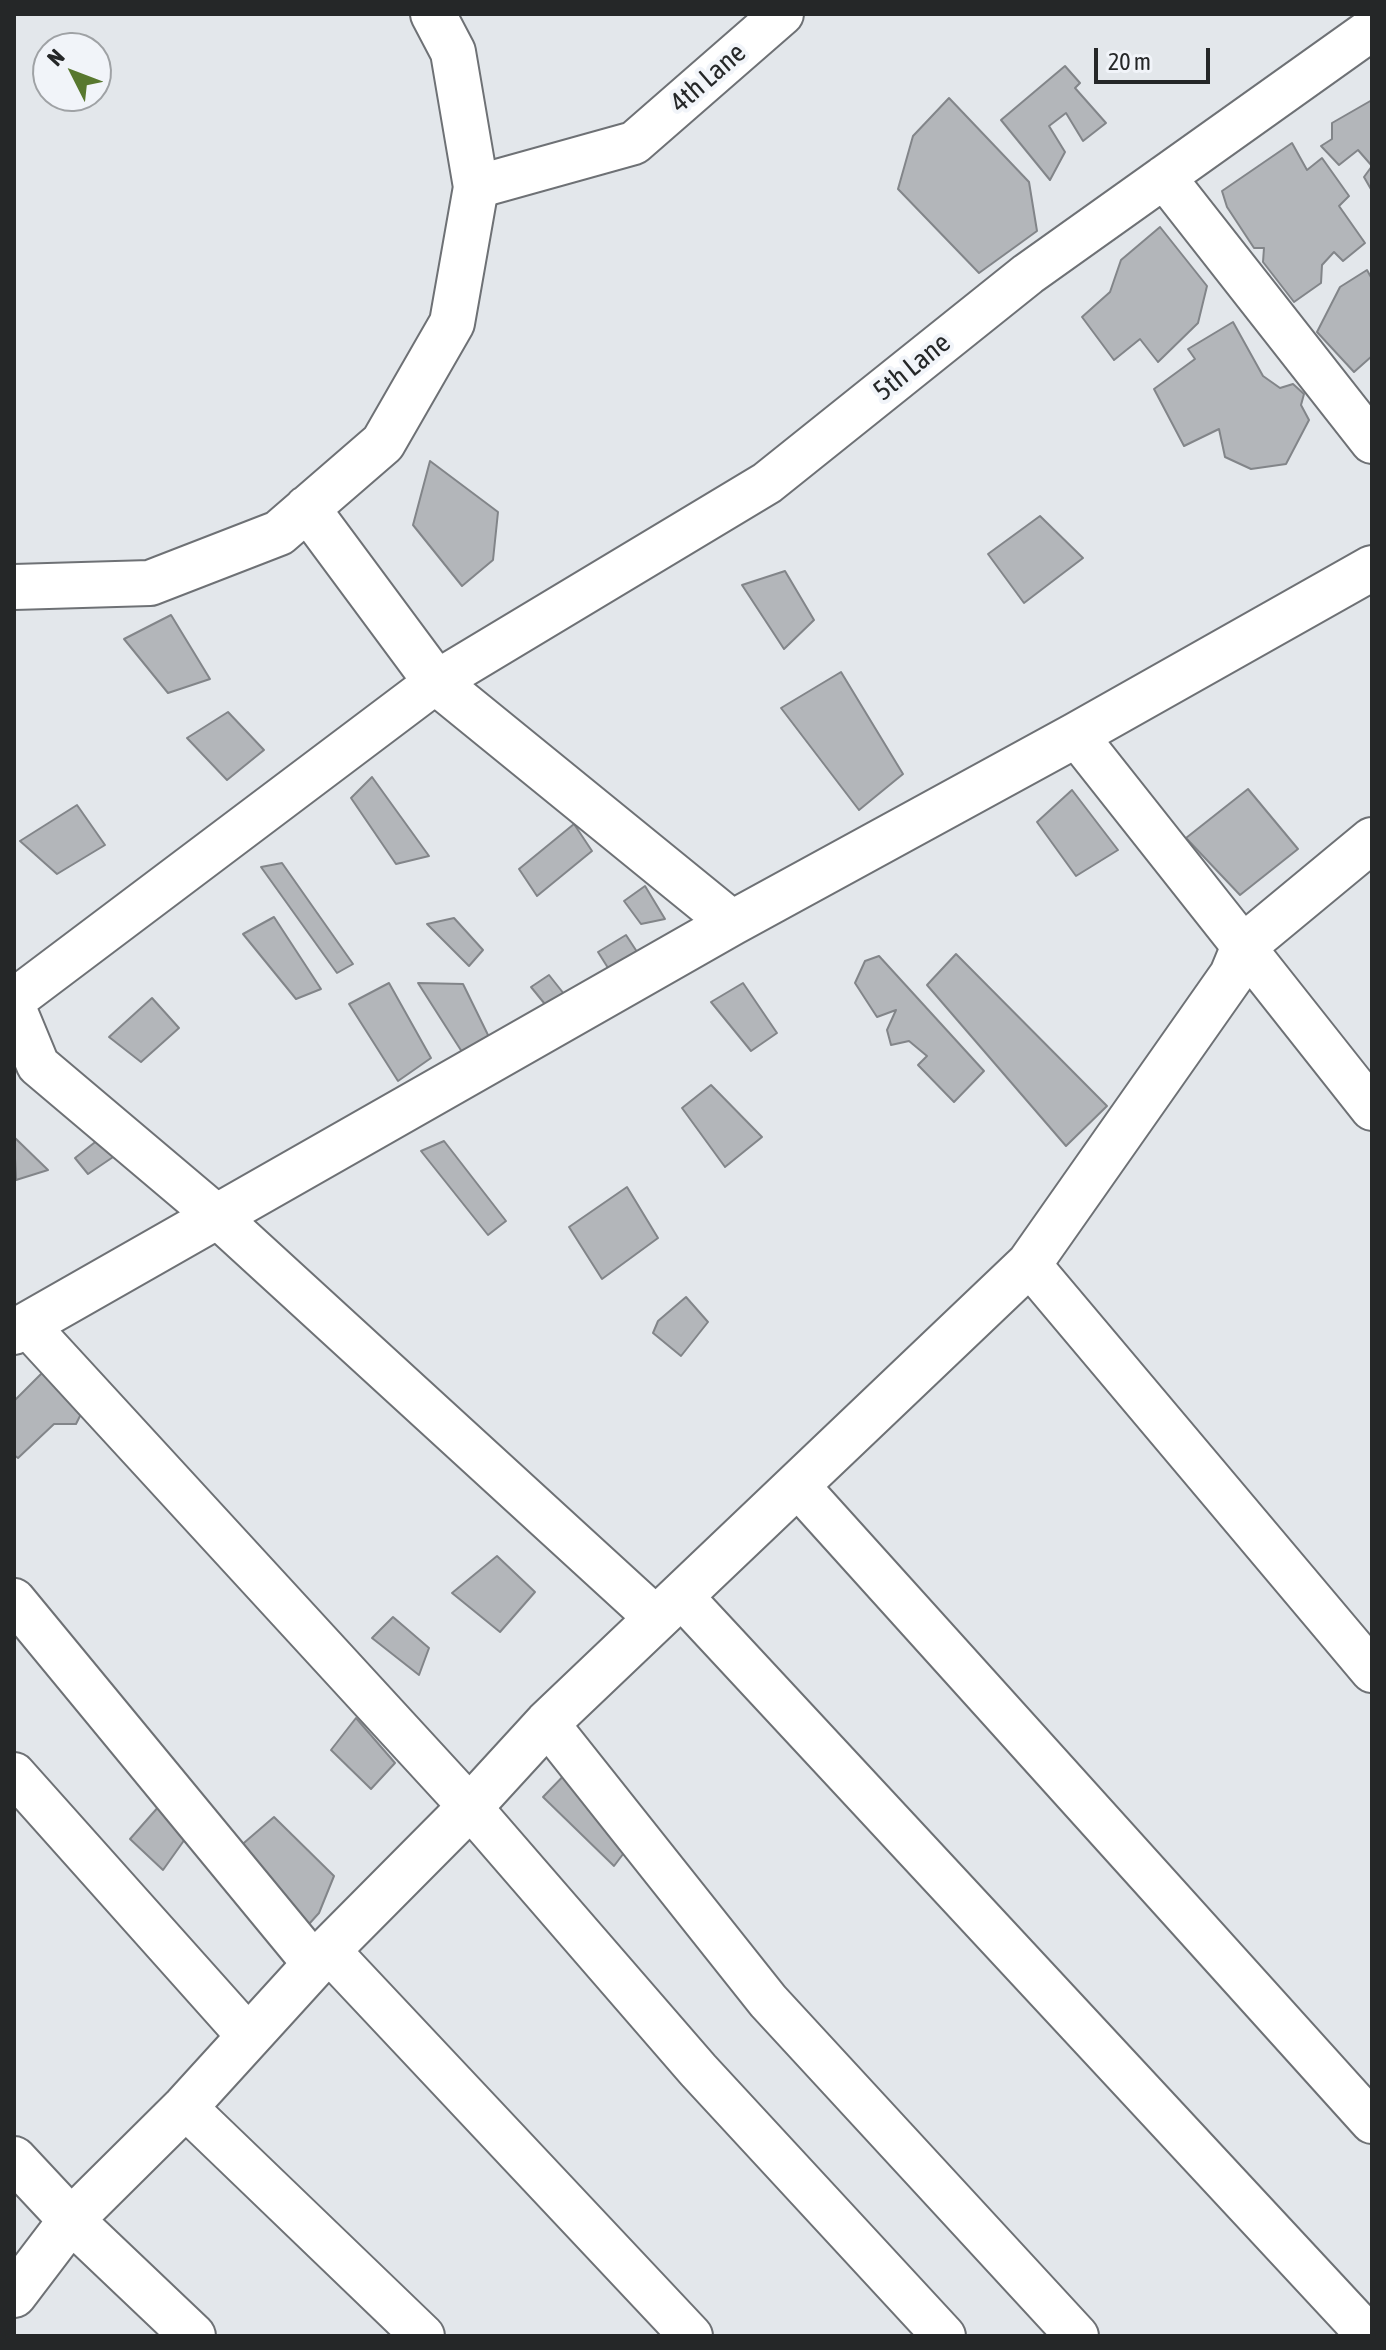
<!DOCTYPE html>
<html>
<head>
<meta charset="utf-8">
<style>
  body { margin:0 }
  #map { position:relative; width:1386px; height:2350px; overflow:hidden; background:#e3e7eb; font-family:"Asap Condensed",sans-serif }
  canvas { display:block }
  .frame { position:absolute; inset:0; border:16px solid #252728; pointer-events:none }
  .north { position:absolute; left:32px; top:32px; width:80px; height:80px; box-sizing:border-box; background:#f1f4f9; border:2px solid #9fa2a5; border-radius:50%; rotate:312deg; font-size:22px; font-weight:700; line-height:32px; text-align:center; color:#252728 }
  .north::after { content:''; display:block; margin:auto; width:28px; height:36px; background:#58782f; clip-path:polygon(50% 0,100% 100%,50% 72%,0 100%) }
  .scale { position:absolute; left:1094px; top:48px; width:116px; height:36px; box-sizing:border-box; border:4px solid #252728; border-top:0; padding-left:10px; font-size:24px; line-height:28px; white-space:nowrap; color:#252728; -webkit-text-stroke:6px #f1f4f9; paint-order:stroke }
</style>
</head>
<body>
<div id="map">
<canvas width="1386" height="2350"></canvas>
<div class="frame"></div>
<div class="north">N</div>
<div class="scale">20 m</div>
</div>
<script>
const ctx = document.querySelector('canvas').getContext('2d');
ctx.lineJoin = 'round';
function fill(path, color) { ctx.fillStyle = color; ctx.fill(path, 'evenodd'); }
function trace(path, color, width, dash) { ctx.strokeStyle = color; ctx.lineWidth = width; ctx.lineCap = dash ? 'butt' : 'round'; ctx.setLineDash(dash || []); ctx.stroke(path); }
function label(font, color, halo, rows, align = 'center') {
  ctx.font = font + ' "Asap Condensed",sans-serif'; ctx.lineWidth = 8; ctx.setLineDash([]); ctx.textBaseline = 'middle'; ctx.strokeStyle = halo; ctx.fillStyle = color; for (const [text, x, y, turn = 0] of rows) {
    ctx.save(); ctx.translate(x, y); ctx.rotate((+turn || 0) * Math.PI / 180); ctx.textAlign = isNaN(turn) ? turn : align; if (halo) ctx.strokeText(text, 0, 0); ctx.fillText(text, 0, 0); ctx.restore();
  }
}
const building = new Path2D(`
  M 1065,66 L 1080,83 L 1075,88 L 1106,123 L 1083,141 L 1066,113 L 1049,126 L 1065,152 L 1050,180 L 1001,120 Z
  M 949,98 L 1029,182 L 1037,231 L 979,273 L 898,189 L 913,136 Z
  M 1372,100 L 1372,191 L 1364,177 L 1372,166 L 1358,150 L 1339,165 L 1321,146 L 1332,139 L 1332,123 Z
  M 1292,143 L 1307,170 L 1322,158 L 1349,196 L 1339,206 L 1365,243 L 1343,261 L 1334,252 L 1322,265 L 1321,283 L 1294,302 L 1263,262 L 1264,248 L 1254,248 L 1227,207 L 1222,191 Z
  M 1160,227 L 1207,286 L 1198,323 L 1158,362 L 1140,339 L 1114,360 L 1082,317 L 1110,292 L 1121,260 Z
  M 1367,270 L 1372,279 L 1372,356 L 1354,372 L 1317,332 L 1340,287 Z
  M 1233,322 L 1263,376 L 1280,388 L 1293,384 L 1304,394 L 1301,405 L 1309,420 L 1286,464 L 1251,469 L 1225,457 L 1219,429 L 1184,446 L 1154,389 L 1195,359 L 1188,349 Z
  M 430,461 L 498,512 L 493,560 L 462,586 L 413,525 Z
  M 1040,516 L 1083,558 L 1024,603 L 988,554 Z
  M 785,571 L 814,620 L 784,649 L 742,585 Z
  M 171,615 L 210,679 L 168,693 L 124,639 Z
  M 841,672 L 903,774 L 859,810 L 781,708 Z
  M 228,712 L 264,750 L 227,780 L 187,738 Z
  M 372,777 L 429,856 L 396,864 L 351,798 Z
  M 1248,789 L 1298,849 L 1240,895 L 1186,838 Z
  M 1072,790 L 1118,850 L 1076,876 L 1037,822 Z
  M 77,805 L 105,845 L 57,874 L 20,841 Z
  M 574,824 L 592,851 L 537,896 L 519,869 Z
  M 282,863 L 353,964 L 337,973 L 261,867 Z
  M 645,886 L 665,919 L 641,924 L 624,901 Z
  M 274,917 L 321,989 L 296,999 L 243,934 Z
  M 454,918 L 483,950 L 469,966 L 427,924 Z
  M 626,935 L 645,964 L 615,979 L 598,952 Z
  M 956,954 L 1107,1106 L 1066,1146 L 927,985 Z
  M 879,956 L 984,1071 L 954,1102 L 918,1065 L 927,1056 L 909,1041 L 891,1045 L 887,1030 L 896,1010 L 877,1017 L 855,983 L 865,961 Z
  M 549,975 L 568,999 L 553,1014 L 531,987 Z
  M 389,983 L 431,1058 L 398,1081 L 349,1004 Z
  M 418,983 L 463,984 L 489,1037 L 464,1055 Z
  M 743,983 L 777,1033 L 751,1051 L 711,1002 Z
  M 152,998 L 179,1028 L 141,1062 L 109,1037 Z
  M 711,1085 L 762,1137 L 725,1167 L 682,1108 Z
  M 14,1137 L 48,1170 L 16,1180 Z
  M 99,1139 L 119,1153 L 88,1174 L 75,1158 Z
  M 444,1141 L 506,1221 L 488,1235 L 421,1151 Z
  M 627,1187 L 658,1238 L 602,1279 L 569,1227 Z
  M 686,1297 L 708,1322 L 681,1356 L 653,1333 L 658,1321 Z
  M 46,1369 L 85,1406 L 76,1424 L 54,1424 L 18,1458 L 14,1455 L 14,1401 Z
  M 497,1556 L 535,1592 L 500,1632 L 452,1593 Z
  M 393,1617 L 429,1648 L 419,1675 L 372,1638 Z
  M 356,1718 L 395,1763 L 371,1789 L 331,1750 Z
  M 575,1764 L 636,1837 L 614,1866 L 543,1797 Z
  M 160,1805 L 190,1832 L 163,1870 L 130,1839 Z
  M 274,1817 L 334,1876 L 319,1913 L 300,1934 L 238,1848 Z`);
const minor = new Path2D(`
  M 1164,177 L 1372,442
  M 476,187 L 634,143 L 782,14
  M 1076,735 L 1372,1109
  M 14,1000 L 436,682 L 767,483 L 1028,274 L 1372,29
  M 14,1007 L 38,1065 L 219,1218 L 657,1619
  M 1029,1264 L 1372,1671
  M 27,1325 L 470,1807 L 698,2070 L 944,2336
  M 797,1485 L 1372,2122
  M 681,1596 L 1369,2336
  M 14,1600 L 315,1965
  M 547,1723 L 768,2001 L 1077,2336
  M 14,1774 L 249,2037
  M 328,1950 L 691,2336
  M 185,2107 L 423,2336`);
const tertiary = new Path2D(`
  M 307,508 L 436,682 L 732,923
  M 14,587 L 150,583 L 279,533 L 383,443 L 452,323 L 476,187 L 453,52 L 433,14
  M 14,1332 L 732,923 L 1076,735 L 1372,568
  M 14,2159 L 71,2220 L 193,2336
  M 14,2295 L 71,2220 L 185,2107 L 328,1950 L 470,1807 L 547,1723 L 1029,1264 L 1232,975 L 1244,946 L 1372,840`);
const streetNames = [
  ["4th Lane",708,78,-41],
  ["5th Lane",912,367,-39]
];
fill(building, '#b3b6ba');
trace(building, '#828589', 2);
trace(minor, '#6e7175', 46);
trace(tertiary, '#6e7175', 48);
trace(minor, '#fff', 42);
trace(tertiary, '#fff', 44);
label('28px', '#252728', '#f1f4f9', streetNames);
</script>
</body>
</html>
